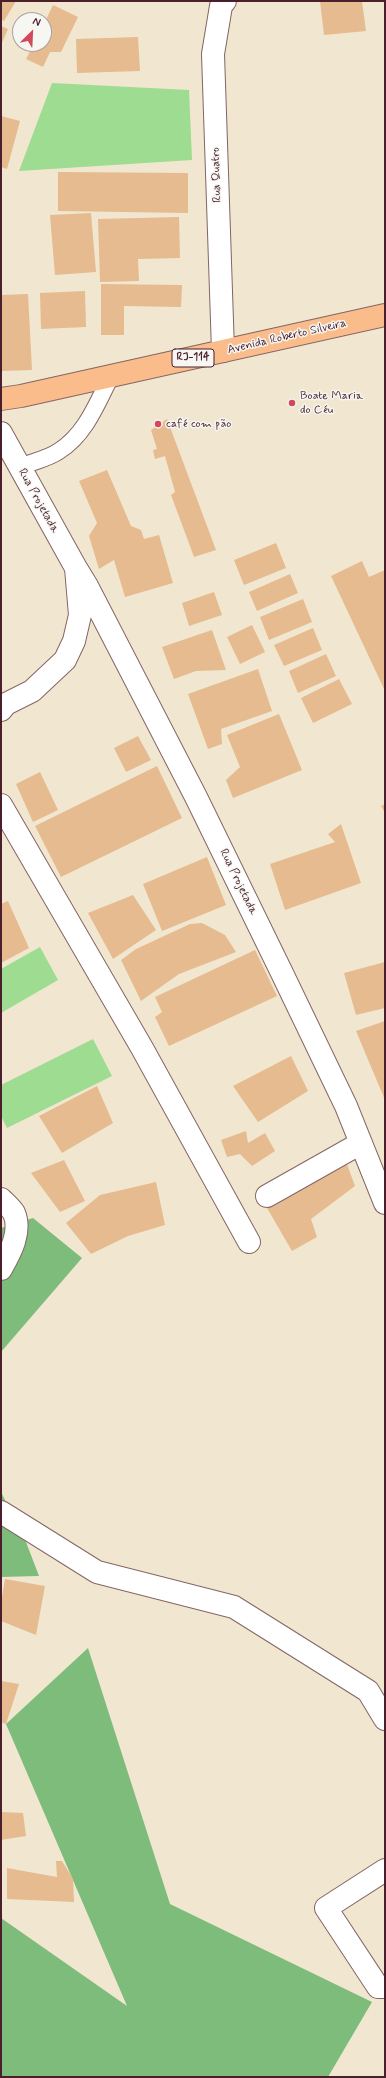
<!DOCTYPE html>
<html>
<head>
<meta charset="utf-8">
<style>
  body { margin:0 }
  #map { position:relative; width:386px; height:2078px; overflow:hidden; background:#f1e7d0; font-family:Mynerve,sans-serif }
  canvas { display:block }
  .frame { position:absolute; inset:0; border:2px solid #4a1f2b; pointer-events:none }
  .north { position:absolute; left:12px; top:12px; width:40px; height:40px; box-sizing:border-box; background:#f6f6f2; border:1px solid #b1a0a2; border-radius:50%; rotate:24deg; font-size:11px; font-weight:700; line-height:16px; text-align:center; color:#4a1f2b }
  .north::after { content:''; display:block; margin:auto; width:14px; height:18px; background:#d1495b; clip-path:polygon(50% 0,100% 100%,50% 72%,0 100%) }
</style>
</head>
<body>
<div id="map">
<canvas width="386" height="2078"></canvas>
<div class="frame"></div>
<div class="north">N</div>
</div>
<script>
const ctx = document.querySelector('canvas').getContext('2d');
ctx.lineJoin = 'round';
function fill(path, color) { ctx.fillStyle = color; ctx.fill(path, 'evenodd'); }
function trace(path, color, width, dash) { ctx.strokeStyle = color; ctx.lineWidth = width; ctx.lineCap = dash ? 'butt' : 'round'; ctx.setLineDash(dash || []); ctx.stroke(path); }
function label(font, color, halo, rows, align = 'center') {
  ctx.font = font + ' Mynerve,sans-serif'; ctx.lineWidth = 3; ctx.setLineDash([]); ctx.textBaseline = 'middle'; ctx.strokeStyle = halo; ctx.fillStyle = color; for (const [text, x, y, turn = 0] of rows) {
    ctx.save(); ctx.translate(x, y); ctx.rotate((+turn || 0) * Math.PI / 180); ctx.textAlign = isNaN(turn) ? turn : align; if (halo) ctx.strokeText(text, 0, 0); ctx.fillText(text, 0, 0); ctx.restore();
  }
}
const green = new Path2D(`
  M 52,83 L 189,90 L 192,160 L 19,171 Z
  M 40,947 L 58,980 L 1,1013 L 1,969 Z
  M 93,1039 L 112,1076 L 7,1128 L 1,1116 L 1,1085 Z`);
const forest = new Path2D(`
  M 33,1218 L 82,1258 L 1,1352 L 1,1228 Z
  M 1,1492 L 26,1542 L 39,1576 L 1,1577 Z
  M 88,1648 L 170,1904 L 372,2002 L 328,2077 L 1,2077 L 1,1918 L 127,2006 L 6,1724 Z`);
const building = new Path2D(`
  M 1,1 L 16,1 L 4,21 L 1,19 Z
  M 320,1 L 362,1 L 366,31 L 324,35 Z
  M 53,5 L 78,17 L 61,52 L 50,52 L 43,67 L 26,59 L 34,44 L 44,44 L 44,24 Z
  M 1,26 L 8,29 L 1,45 Z
  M 138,37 L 140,71 L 77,73 L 76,39 Z
  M 1,116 L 20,121 L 7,169 L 1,167 Z
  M 58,172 L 188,173 L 188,213 L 58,211 Z
  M 91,213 L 96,272 L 55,275 L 50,215 Z
  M 179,217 L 180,258 L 138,259 L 139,281 L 100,282 L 98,219 Z
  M 101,284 L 182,285 L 181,307 L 124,306 L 124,335 L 101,335 Z
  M 85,291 L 86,327 L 41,329 L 40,293 Z
  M 28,294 L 32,370 L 1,371 L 1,295 Z
  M 167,419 L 216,550 L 194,557 L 171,495 L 175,492 L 165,456 L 155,459 L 153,450 L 157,449 L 151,430 Z
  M 107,470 L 131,526 L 141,530 L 144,539 L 159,535 L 173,583 L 125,597 L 114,560 L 99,569 L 89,536 L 97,523 L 79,481 Z
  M 276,543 L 286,568 L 244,585 L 234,560 Z
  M 362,561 L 369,577 L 385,570 L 385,691 L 331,576 Z
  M 290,574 L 298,593 L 257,611 L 249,592 Z
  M 214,592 L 222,615 L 189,626 L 182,603 Z
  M 303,599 L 312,622 L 269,640 L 260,617 Z
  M 252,625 L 265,652 L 240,664 L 227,637 Z
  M 313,628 L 322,650 L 284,666 L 274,645 Z
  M 212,630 L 226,670 L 196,671 L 174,679 L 162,647 Z
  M 326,654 L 336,676 L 298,693 L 289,671 Z
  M 258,669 L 272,711 L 221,729 L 222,744 L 208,749 L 188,694 Z
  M 339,679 L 352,704 L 313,723 L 301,698 Z
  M 279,714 L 302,770 L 233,798 L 226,780 L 240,767 L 227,735 Z
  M 138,736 L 151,760 L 126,772 L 114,748 Z
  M 157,766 L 182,818 L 61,877 L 35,826 Z
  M 40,772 L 58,810 L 33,822 L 16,784 Z
  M 385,804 L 385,813 L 381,806 Z
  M 341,824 L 361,883 L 285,910 L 270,864 L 335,842 L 328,834 Z
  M 207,857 L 226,905 L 162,931 L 143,884 Z
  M 133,895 L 156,930 L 113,959 L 88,913 Z
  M 8,901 L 29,948 L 1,963 L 1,904 Z
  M 202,923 L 225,935 L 236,952 L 179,974 L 141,1001 L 121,960 L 136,949 L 190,924 Z
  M 255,950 L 277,996 L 169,1046 L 155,1017 L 162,1012 L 155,997 Z
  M 385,962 L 385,1008 L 356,1015 L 344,973 Z
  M 385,1021 L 385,1100 L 356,1031 Z
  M 291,1056 L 308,1091 L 258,1122 L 233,1086 Z
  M 97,1086 L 113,1123 L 62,1153 L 39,1116 Z
  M 246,1131 L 248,1143 L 265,1133 L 275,1151 L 252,1166 L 240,1154 L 227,1157 L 221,1140 Z
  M 344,1156 L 355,1186 L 311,1219 L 317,1237 L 292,1251 L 267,1208 Z
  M 64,1160 L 85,1201 L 60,1212 L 31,1173 Z
  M 156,1182 L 165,1225 L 128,1236 L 91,1254 L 66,1223 L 100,1195 Z
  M 5,1579 L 45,1586 L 36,1635 L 1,1621 L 1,1603 Z
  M 1,1681 L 19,1684 L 6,1724 L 1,1722 Z
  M 1,1812 L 23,1813 L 26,1836 L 1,1840 Z
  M 56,1861 L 62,1861 L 73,1879 L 74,1902 L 7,1899 L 7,1868 L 57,1877 Z`);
const lane = new Path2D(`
  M 19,467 C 31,462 48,459 59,451 C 86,434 97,403 111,376`);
const street = new Path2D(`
  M 223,351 L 213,54 L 221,6 L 225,1
  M 1,433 L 76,568 L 80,615 L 74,641 L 65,660 L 32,691 L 6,704 L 1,710
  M 76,568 L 87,586 L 196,797 L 281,971 L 346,1106 L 385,1203
  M 1,805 L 142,1048 L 249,1242
  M 267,1196 L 361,1143
  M 1,1199 C 5,1203 11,1208 14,1213 C 22,1232 10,1253 1,1269
  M 1,1512 L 97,1572 L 234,1607 L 368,1691 L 385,1719
  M 385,1870 L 326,1908 L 378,1987 L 385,1987`);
const primary = new Path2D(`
  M 1,399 L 21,396 L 385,315`);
const markers = [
  [292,403,4,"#d1495b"],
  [158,424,4,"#d1495b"]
];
const shields = [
  [193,358,42]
];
const shieldNames = [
  ["RJ-114",193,358]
];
const streetNames = [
  ["Rua Quatro",217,175,-92],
  ["Avenida Roberto Silveira",287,337,-13],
  ["Rua Projetada",38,501,61],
  ["Rua Projetada",238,882,64]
];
const poiNames = [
  ["Boate Maria",300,396],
  ["do Céu",300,410],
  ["café com pão",166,424]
];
fill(green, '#9ddc91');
fill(forest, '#7ebc7b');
fill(building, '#e5bb8f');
trace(lane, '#846565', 18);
trace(street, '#846565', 24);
trace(primary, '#846565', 24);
trace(lane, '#fff', 16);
trace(street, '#fff', 22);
trace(primary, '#f9bc8a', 22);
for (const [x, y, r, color] of markers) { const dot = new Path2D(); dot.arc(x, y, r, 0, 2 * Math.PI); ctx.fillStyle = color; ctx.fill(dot); trace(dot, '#f6f6f2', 1.5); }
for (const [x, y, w] of shields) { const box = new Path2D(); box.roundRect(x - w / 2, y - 9, w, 18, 3); ctx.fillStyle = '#f6f6f2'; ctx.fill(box); trace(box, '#4a1f2b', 1); }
label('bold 11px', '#4a1f2b', null, shieldNames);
label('12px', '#4a1f2b', '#f6f6f2', streetNames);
label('12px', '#4a1f2b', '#f6f6f2', poiNames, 'left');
</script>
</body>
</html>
